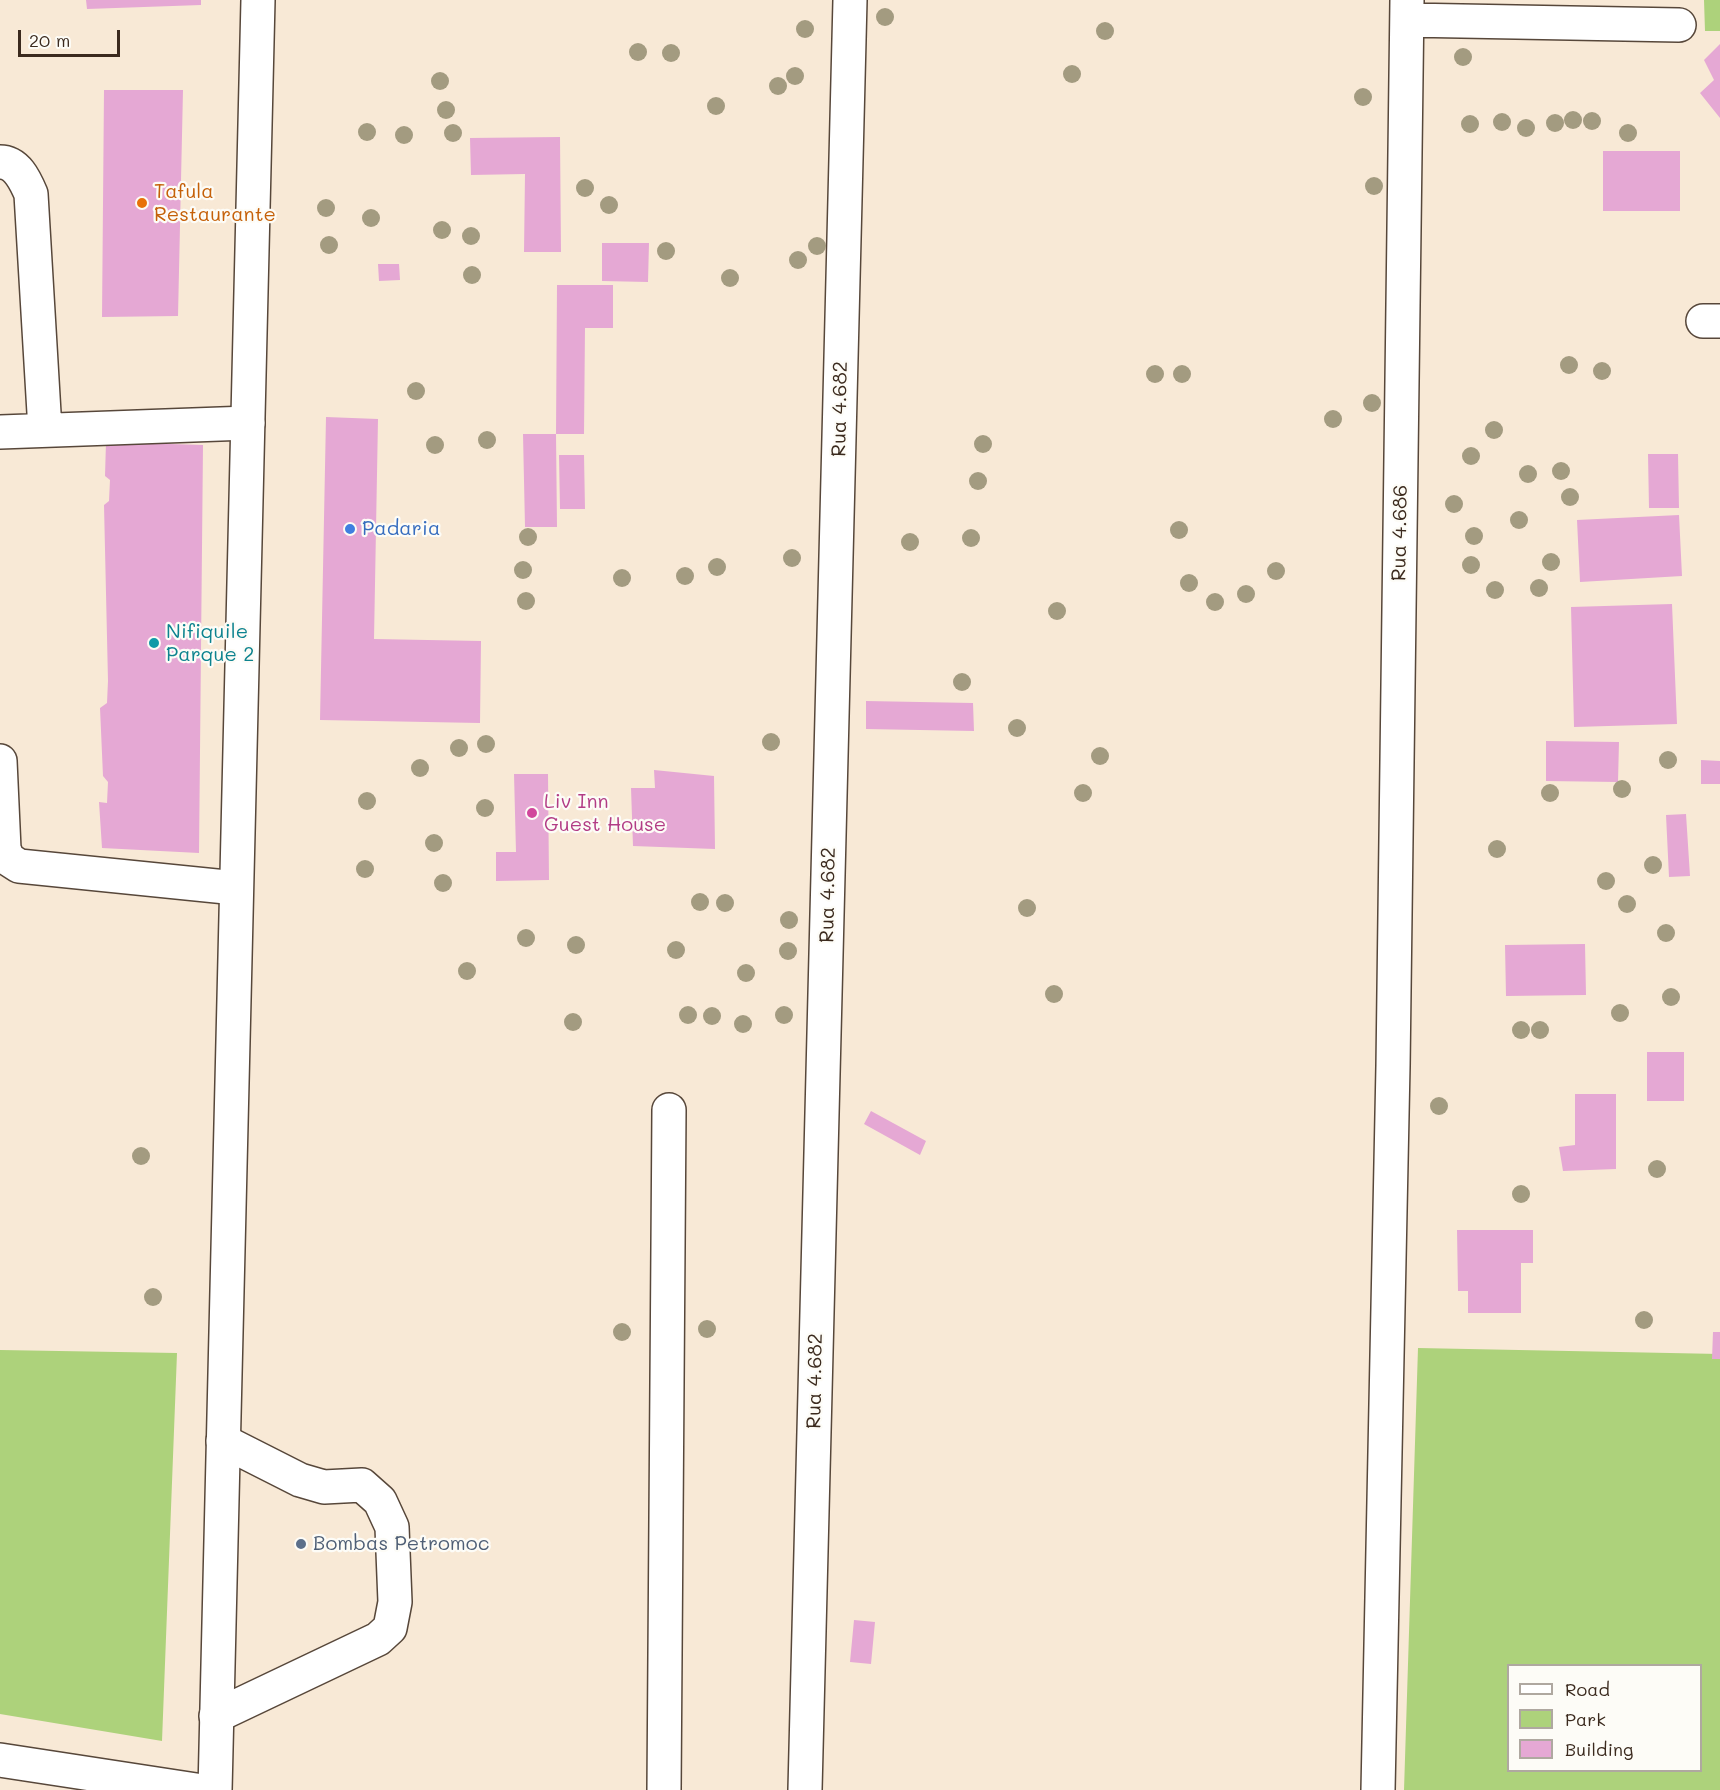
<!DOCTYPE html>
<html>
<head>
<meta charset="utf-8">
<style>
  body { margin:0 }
  #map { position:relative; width:1720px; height:1790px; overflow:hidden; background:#f8e9d6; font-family:Mali,sans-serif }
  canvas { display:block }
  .legend { position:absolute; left:1507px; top:1664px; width:195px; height:108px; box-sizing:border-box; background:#fdfcf7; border:2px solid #afa8a0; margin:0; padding:8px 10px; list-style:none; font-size:18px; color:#3b2a1e }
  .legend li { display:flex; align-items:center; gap:12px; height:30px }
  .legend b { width:30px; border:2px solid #afa8a0 }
  .scale { position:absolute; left:18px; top:30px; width:102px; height:27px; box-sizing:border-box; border:3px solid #3b2a1e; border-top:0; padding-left:8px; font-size:18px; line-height:21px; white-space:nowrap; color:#3b2a1e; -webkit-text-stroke:4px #fdfcf7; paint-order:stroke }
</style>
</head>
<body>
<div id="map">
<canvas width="1720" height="1790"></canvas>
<ul class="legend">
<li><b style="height:8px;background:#fff"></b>Road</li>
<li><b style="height:16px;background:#add27b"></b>Park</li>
<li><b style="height:16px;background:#e5a8d4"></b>Building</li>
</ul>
<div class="scale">20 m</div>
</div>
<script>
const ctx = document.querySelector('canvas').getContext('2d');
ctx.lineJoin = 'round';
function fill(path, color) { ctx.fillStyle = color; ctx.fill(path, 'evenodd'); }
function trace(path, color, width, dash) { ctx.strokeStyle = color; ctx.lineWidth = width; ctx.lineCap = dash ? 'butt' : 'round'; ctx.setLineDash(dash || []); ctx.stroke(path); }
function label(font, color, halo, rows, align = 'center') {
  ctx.font = font + ' Mali,sans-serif'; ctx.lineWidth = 4.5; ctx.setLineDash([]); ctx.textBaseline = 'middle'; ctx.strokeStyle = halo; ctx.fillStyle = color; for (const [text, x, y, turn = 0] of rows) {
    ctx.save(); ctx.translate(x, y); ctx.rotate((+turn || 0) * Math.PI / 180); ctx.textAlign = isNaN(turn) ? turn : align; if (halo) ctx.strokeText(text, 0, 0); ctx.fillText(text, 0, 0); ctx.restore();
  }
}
const green = new Path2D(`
  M 1704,0 L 1720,0 L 1720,31 L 1705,31 Z
  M 1418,1348 L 1720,1354 L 1720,1790 L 1404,1790 ZM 1508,1666 L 1700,1666 L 1700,1770 L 1508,1770 Z
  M 0,1350 L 177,1353 L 162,1741 L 0,1714 Z`);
const building = new Path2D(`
  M 86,0 L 201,0 L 201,5 L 87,9 Z
  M 1720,44 L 1720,118 L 1700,93 L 1714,80 L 1704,60 Z
  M 104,90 L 183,90 L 178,316 L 102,317 Z
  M 560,137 L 561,252 L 524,252 L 525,174 L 471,175 L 470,138 Z
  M 1603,151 L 1680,151 L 1680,211 L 1603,211 Z
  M 602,243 L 649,243 L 648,282 L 602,281 Z
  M 378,264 L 399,264 L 400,280 L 379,281 Z
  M 557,285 L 613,285 L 613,328 L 585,328 L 584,434 L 556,434 Z
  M 326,417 L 378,419 L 374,639 L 481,641 L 480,723 L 320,720 Z
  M 523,434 L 556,434 L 557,527 L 525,527 Z
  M 106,442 L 203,445 L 199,853 L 102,848 L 99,802 L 107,803 L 108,782 L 103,776 L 100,708 L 107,703 L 108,681 L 104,505 L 109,501 L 110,480 L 105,476 Z
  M 1648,454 L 1678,454 L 1679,508 L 1649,508 Z
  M 559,455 L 584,455 L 585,509 L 560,509 Z
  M 1679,515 L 1682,576 L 1580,582 L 1577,520 Z
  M 1672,604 L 1677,724 L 1574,727 L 1571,607 Z
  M 866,701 L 973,703 L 974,731 L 866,729 Z
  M 1546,741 L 1619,742 L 1618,782 L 1546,781 Z
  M 1701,760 L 1720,761 L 1720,784 L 1701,784 Z
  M 654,770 L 714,776 L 715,849 L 633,846 L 631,788 L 655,788 Z
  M 514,774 L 548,774 L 549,880 L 496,881 L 496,852 L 516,852 Z
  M 1686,814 L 1690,876 L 1669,877 L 1666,815 Z
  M 1585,944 L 1586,995 L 1506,996 L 1505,945 Z
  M 1647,1052 L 1684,1052 L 1684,1101 L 1647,1101 Z
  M 1575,1094 L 1616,1094 L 1616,1169 L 1563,1171 L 1559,1147 L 1575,1145 Z
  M 871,1111 L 926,1141 L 920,1155 L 864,1124 Z
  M 1457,1230 L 1533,1230 L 1533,1263 L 1521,1263 L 1521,1313 L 1468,1313 L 1468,1291 L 1458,1291 Z
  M 1713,1332 L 1720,1332 L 1720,1359 L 1712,1359 Z
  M 854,1620 L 875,1622 L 871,1664 L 850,1662 Z`);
const minor = new Path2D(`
  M 1407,20 L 1679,25
  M 0,162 C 17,162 25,180 31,194 L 45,430
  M 1703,321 L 1720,321
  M 0,432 L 248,423
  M 0,761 L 4,849 L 8,859 L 19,866 L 236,888
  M 216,1716 L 378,1639 L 390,1628 L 395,1602 L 392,1527 L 380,1501 L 362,1485 L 324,1487 L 300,1480 L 223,1441
  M 0,1760 L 196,1790
  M 664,1790 L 669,1110
  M 805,1790 L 850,0
  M 1378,1790 L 1393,1066 L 1407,0`);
const major = new Path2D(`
  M 215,1790 L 258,0`);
const trees = [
  [885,17],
  [805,29],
  [1105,31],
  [638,52],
  [671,53],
  [1463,57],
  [1072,74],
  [795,76],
  [440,81],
  [778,86],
  [1363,97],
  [716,106],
  [446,110],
  [1573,120],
  [1592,121],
  [1502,122],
  [1555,123],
  [1470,124],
  [1526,128],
  [367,132],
  [453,133],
  [1628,133],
  [404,135],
  [1374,186],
  [585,188],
  [609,205],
  [326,208],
  [371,218],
  [442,230],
  [471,236],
  [329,245],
  [817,246],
  [666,251],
  [798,260],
  [472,275],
  [730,278],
  [1569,365],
  [1602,371],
  [1155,374],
  [1182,374],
  [416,391],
  [1372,403],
  [1333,419],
  [1494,430],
  [487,440],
  [983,444],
  [435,445],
  [1471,456],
  [1561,471],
  [1528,474],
  [978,481],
  [1570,497],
  [1454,504],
  [1519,520],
  [1179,530],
  [1474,536],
  [528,537],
  [971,538],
  [910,542],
  [792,558],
  [1551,562],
  [1471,565],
  [717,567],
  [523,570],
  [1276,571],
  [685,576],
  [622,578],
  [1189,583],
  [1539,588],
  [1495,590],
  [1246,594],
  [526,601],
  [1215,602],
  [1057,611],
  [962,682],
  [1017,728],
  [771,742],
  [486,744],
  [459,748],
  [1100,756],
  [1668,760],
  [420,768],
  [1622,789],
  [1083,793],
  [1550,793],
  [367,801],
  [485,808],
  [434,843],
  [1497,849],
  [1653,865],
  [365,869],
  [1606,881],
  [443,883],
  [700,902],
  [725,903],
  [1627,904],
  [1027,908],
  [789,920],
  [1666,933],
  [526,938],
  [576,945],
  [676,950],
  [788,951],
  [467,971],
  [746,973],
  [1054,994],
  [1671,997],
  [1620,1013],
  [688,1015],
  [784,1015],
  [712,1016],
  [573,1022],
  [743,1024],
  [1521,1030],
  [1540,1030],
  [1439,1106],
  [141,1156],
  [1657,1169],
  [1521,1194],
  [153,1297],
  [1644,1320],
  [707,1329],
  [622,1332]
];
const markers = [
  [142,203,6,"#e8710a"],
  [350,529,6,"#3f7fe0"],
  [154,643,6,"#0f9aa8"],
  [532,813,6,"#d1479c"],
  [301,1544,6,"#5c6f8a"]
];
const foodNames = [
  ["Tafula",154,192],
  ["Restaurante",154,215]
];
const streetNames = [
  ["Rua 4.682",840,409,-89],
  ["Rua 4.686",1400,533,-89],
  ["Rua 4.682",828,895,-89],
  ["Rua 4.682",815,1381,-89]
];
const shopNames = [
  ["Padaria",362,529]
];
const cultureNames = [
  ["Nifiquile",166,632],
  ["Parque 2",166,655]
];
const hotelNames = [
  ["Liv Inn",544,802],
  ["Guest House",544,825]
];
const serviceNames = [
  ["Bombas Petromoc",313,1544]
];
fill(green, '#add27b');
fill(building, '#e5a8d4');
trace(minor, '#57473a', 36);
trace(major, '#57473a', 36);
trace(minor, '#fff', 33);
trace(major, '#fff', 33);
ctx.fillStyle = '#a39b80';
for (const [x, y] of trees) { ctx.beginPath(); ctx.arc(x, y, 9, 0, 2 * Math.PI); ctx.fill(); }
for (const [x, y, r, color] of markers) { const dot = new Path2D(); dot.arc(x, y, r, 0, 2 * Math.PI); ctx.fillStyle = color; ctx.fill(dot); trace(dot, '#fdfcf7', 2); }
label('20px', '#c56008', '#fdfcf7', foodNames, 'left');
label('20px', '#3b2a1e', '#fdfcf7', streetNames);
label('20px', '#366cbe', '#fdfcf7', shopNames, 'left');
label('20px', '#0d838f', '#fdfcf7', cultureNames, 'left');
label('20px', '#b23c85', '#fdfcf7', hotelNames, 'left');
label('20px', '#4e5e75', '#fdfcf7', serviceNames, 'left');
</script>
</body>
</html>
